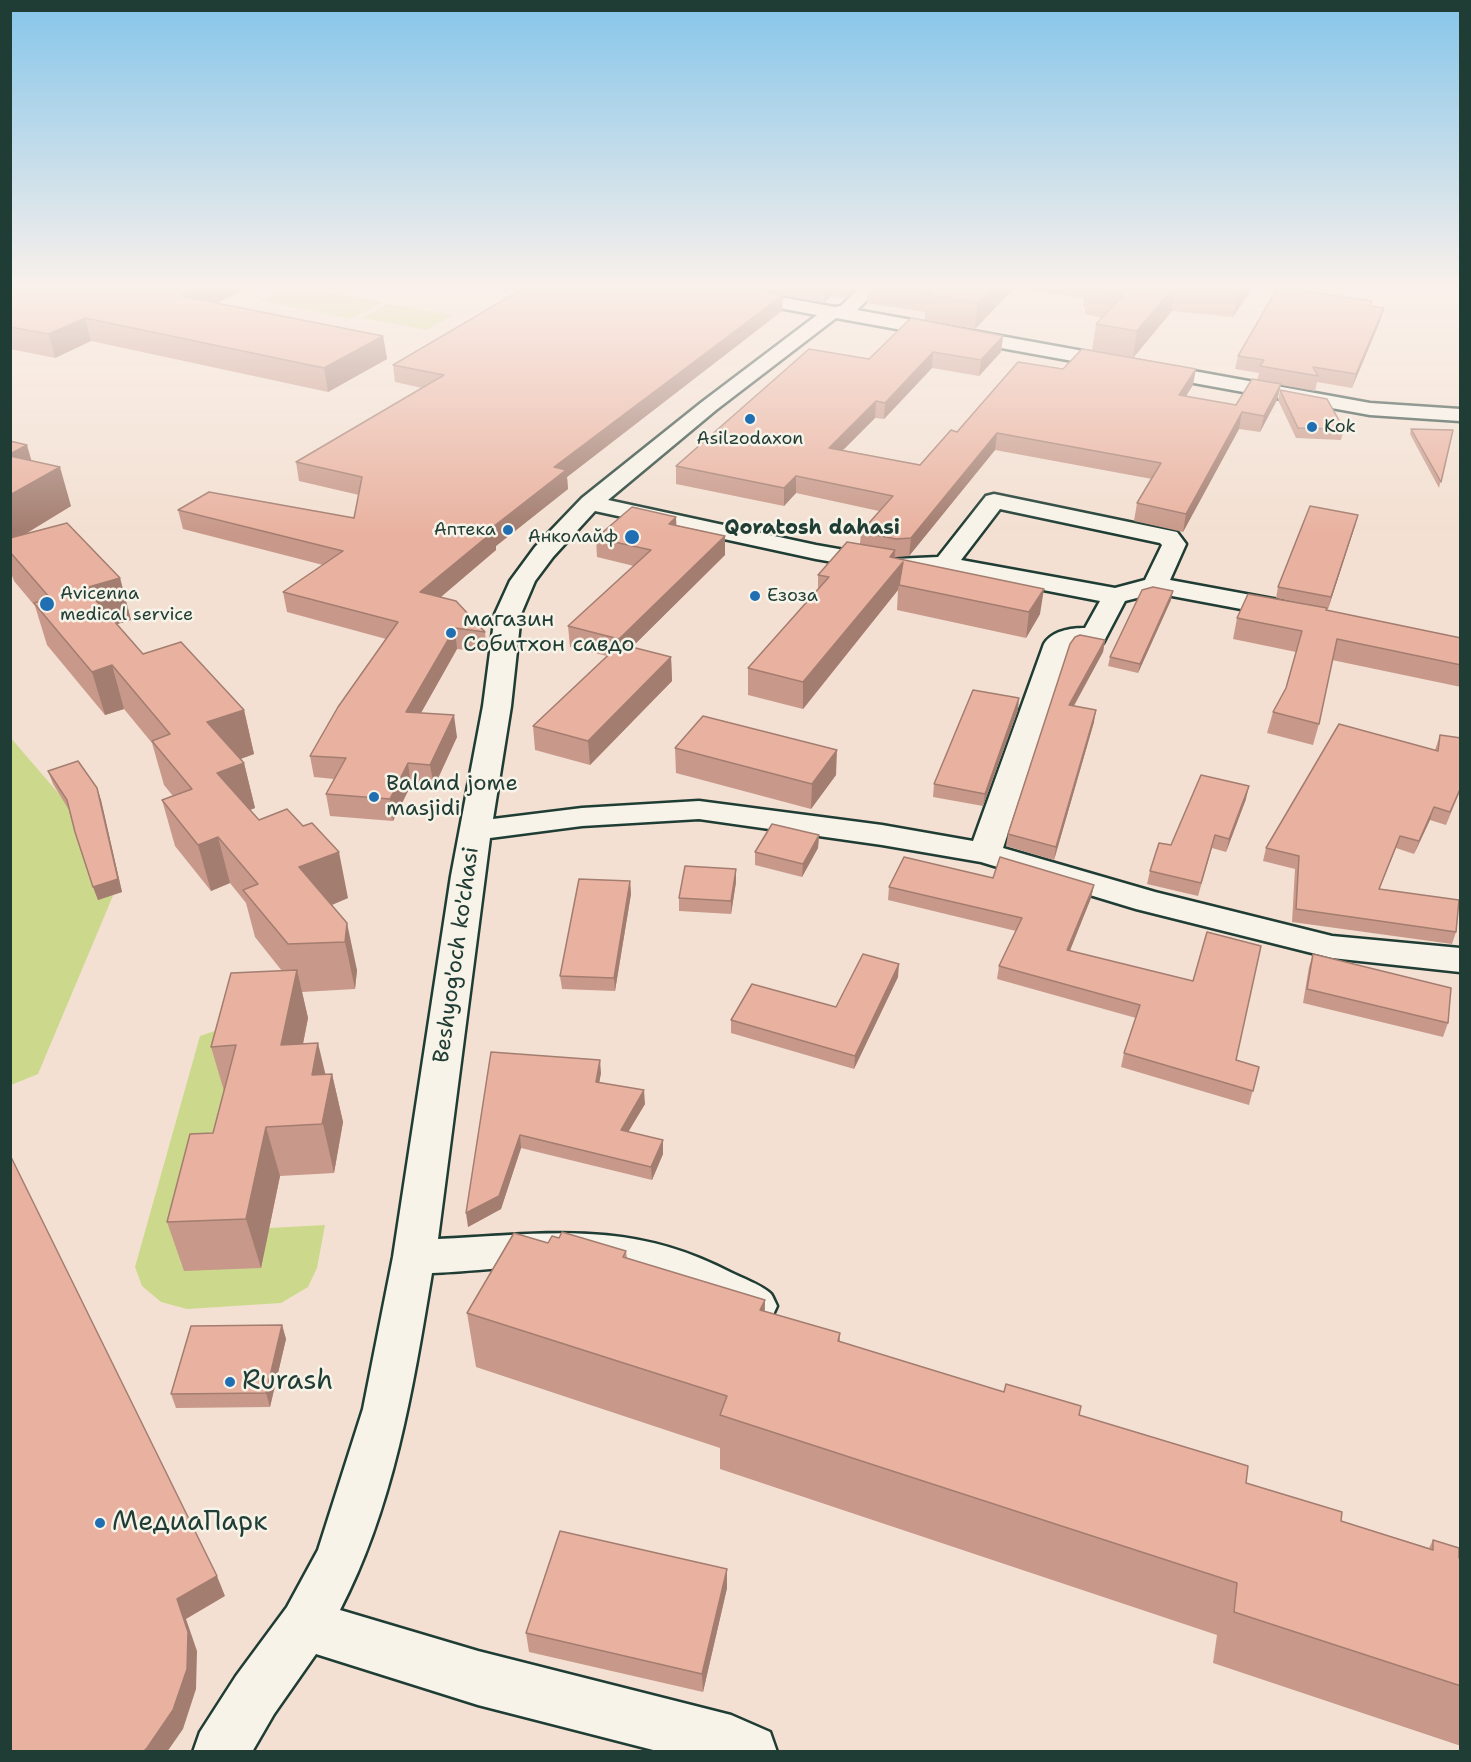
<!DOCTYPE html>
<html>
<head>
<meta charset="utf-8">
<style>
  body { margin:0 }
  #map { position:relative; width:1471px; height:1762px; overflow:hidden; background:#f3e0d2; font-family:"Shantell Sans",sans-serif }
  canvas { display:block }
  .frame { position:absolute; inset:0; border:12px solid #1f3d34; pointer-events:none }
</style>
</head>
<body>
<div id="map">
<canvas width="1471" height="1762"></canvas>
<div class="frame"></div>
</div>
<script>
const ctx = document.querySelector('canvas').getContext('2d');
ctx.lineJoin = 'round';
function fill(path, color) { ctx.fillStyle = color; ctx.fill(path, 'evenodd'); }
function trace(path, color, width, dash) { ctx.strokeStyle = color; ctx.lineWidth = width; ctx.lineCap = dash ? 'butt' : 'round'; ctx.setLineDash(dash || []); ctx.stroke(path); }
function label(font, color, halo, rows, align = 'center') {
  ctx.font = font + ' "Shantell Sans",sans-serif'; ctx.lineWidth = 5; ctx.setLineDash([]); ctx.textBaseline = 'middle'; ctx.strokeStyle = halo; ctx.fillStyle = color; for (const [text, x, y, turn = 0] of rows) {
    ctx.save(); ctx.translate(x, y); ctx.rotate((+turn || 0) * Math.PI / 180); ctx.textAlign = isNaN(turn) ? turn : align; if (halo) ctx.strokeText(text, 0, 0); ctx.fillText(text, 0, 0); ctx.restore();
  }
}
const green = new Path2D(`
  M 293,286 L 383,302 L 351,319 L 260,301 Z
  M 388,304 L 453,315 L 427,330 L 362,318 Z
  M 10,737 L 66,802 L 115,891 L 38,1074 L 11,1085 Z
  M 244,1021 L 269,1228 L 325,1225 L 317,1268 L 308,1287 L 281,1303 L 187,1309 L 161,1302 L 142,1286 L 135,1267 L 200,1036 Z`);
const street = new Path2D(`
  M 673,285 L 715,285 L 835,307 L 841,306 L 862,285 L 882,285 L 857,310 L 1370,403 L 1460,409 L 1460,421 L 1370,415 L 836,318 L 716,410 L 608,500 L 816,545 L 895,559 L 938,557 L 986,496 L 994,494 L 1177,532 L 1186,544 L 1170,580 L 1289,602 L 1298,604 L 1302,610 L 1298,616 L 1289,618 L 1156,593 L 1125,601 L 1103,643 L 1075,645 L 1069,648 L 1003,848 L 1155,892 L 1332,936 L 1460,948 L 1460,972 L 1332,958 L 1136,909 L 981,862 L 882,845 L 699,819 L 582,826 L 490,838 L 438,1239 C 546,1234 629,1219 730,1272 C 740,1277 764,1286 771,1294 C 773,1297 775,1302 777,1306 L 771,1319 C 765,1321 758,1324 753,1324 C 728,1320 688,1287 659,1278 C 587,1254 506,1270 432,1273 C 413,1388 394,1506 340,1610 L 478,1651 L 731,1715 L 770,1732 L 777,1752 L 661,1752 L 478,1705 L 316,1654 L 274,1714 L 252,1752 L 193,1752 L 200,1732 L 236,1676 L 287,1607 L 318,1550 L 363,1409 L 393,1257 L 451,876 L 483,706 L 495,614 L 510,581 L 535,547 L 582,498 L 702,402 L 817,315 L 682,290 ZM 1000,509 L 1160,543 L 1162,545 L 1145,580 L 1115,588 L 961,560 ZM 595,511 L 816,559 L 895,573 L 945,571 L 1100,601 L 1085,628 C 1070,628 1052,631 1044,644 L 973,841 L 882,825 L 699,801 L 582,808 L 493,819 L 511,706 L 521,614 L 535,581 L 553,557 Z`);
const wall = new Path2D(`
  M 10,285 L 253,285 L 218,303 L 383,336 L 387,359 L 328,392 L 91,341 L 55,358 L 10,349 Z
  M 509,285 L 858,285 L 845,299 L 831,297 L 824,303 L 782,295 L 782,311 L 567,477 L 568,489 L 496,546 L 496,550 L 441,597 L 485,632 L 487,652 L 457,649 L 421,713 L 457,737 L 434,787 L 411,785 L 393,821 L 330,816 L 326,794 L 334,779 L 314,777 L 310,756 L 386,639 L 287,612 L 283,592 L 323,565 L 183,529 L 178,510 L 354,518 L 359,495 L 299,481 L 296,462 L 422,388 L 395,382 L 393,365 L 525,288 Z
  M 868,285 L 1254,285 L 1233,317 L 1172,311 L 1133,358 L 1092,350 L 1096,324 L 1102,318 L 1085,314 L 1085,307 L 1083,307 L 1084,298 L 1014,288 L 975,329 L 925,320 L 925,312 L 867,303 Z
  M 1371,306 L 1384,308 L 1380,321 L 1352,388 L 1317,382 L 1315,391 L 1281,385 L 1277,400 L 1260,432 L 1239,429 L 1183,532 L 1134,521 L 1137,503 L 1152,479 L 995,450 L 909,556 L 895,557 L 895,558 L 1040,614 L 1026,638 L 897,610 L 898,590 L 803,709 L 748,695 L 748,668 L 818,590 L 818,575 L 860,544 L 861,532 L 879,511 L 796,493 L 784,506 L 676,484 L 676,466 L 869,359 L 1003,336 L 1001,352 L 979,376 L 932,368 L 884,419 L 875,418 L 843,450 L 920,465 L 957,432 L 1063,369 L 1193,385 L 1186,396 L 1236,405 L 1257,380 L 1259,373 L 1235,369 L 1238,356 Z
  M 1280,390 L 1344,429 L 1341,440 L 1296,438 L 1278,400 Z
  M 1411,429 L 1453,430 L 1439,488 L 1410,434 Z
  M 10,441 L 32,461 L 71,506 L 24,535 L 120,578 L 131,620 L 117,624 L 143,654 L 244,710 L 254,754 L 240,759 L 244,763 L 255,808 L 250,810 L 259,820 L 348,898 L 332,905 L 357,970 L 355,989 L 302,992 L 308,1018 L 303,1044 L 325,1074 L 332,1074 L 343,1122 L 334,1173 L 280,1176 L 261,1268 L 184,1271 L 167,1222 L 213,1133 L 224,1091 L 211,1047 L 282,971 L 255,937 L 246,903 L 230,883 L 211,891 L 175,846 L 162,800 L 173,796 L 164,785 L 152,743 L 124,709 L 105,715 L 47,645 L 35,606 L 14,581 L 10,570 Z
  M 1358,515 L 1328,609 L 1327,609 L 1326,610 L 1461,638 L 1461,687 L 1332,660 L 1319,724 L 1313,745 L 1267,733 L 1273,712 L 1286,688 L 1296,652 L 1233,639 L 1237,618 L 1294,602 L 1276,598 L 1278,587 Z
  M 676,525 L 725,536 L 725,555 L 632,647 L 671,657 L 672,681 L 590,765 L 535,750 L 533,726 L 607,656 L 570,647 L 568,626 L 634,566 L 597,557 L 596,538 Z
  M 1171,600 L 1138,673 L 1108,666 L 1110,657 Z
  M 1105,640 L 1103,652 L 1074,706 L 1094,722 L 1054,860 L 1006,846 L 1008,834 Z
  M 1018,710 L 983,806 L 933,797 L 934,784 Z
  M 1440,735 L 1461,738 L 1461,789 L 1446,825 L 1430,820 L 1414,854 L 1396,848 L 1379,889 L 1456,932 L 1452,944 L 1292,922 L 1295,869 L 1263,861 L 1266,848 L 1435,750 Z
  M 675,748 L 836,775 L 811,809 L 676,773 Z
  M 48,771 L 97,788 L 101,800 L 122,892 L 98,900 L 75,832 L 69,810 L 53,784 Z
  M 1246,799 L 1226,852 L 1212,848 L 1198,896 L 1147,884 L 1150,871 L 1171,845 Z
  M 819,835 L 818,848 L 802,877 L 755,865 L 755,852 Z
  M 993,878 L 1094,885 L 1091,898 L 1070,950 L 1236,1060 L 1259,1067 L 1249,1105 L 1121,1067 L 1124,1053 L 1136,1018 L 997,979 L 999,966 L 1016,931 L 888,900 L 889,887 Z
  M 630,881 L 631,894 L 615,991 L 562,989 L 560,976 Z
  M 736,882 L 731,914 L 679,911 L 679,898 Z
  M 1313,954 L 1448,1023 L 1443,1037 L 1303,1003 L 1309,967 Z
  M 898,977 L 854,1069 L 731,1033 L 731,1020 L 836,1007 Z
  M 491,1052 L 601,1073 L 599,1082 L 645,1104 L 628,1132 L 663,1140 L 663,1154 L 652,1180 L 521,1148 L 501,1209 L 468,1227 Z
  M 559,1238 L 626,1251 L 627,1258 L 765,1300 L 764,1311 L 840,1333 L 840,1342 L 1079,1415 L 1341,1521 L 1429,1548 L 1433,1540 L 1461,1558 L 1461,1746 L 1213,1663 L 1217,1635 L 720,1469 L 720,1448 L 476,1367 L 467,1313 L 548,1243 Z
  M 282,1325 L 286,1339 L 270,1407 L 176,1408 L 171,1394 Z
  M 727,1569 L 727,1588 L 703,1692 L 529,1652 L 526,1633 Z`);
const shadedWall = new Path2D(`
  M 202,285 L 253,285 L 186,318 L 181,296 Z
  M 825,285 L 832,285 L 831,297 L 824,303 Z
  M 845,285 L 858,285 L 845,299 Z
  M 995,285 L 1014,285 L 1014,288 L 975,329 L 978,303 Z
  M 1176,285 L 1172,311 L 1133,358 L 1137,331 Z
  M 1242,285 L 1254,285 L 1233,317 L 1238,292 Z
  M 783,295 L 782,311 L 567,477 L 568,489 L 496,546 L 496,550 L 423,612 L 420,592 L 489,530 L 554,467 Z
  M 1384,308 L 1380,321 L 1352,388 L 1356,374 Z
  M 85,318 L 91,341 L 55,358 L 49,334 Z
  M 383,336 L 387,359 L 328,392 L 324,368 Z
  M 1003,336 L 1001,352 L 979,376 L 981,360 Z
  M 933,352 L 932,368 L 884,419 L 885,403 Z
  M 1196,369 L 1193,385 L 1176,412 L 1179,395 Z
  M 1281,384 L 1277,400 L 1260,432 L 1264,416 Z
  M 876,401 L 875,418 L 828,465 L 829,448 Z
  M 1242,412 L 1239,429 L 1183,532 L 1186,514 Z
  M 997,433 L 995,450 L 909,556 L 911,538 Z
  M 27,445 L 37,480 L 60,467 L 71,506 L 10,543 L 10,454 Z
  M 796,476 L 796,493 L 784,506 L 784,488 Z
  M 1358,515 L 1355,526 L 1328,609 L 1331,597 Z
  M 676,517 L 677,536 L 669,524 Z
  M 725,536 L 725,555 L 620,659 L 619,639 Z
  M 895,550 L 894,573 L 903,562 L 898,590 L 803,709 L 803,682 L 890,557 Z
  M 120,578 L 131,620 L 97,630 L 85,588 Z
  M 1044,589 L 1040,614 L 1026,638 L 1029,612 Z
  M 1173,591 L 1171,600 L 1138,673 L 1140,664 Z
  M 455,628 L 457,649 L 409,734 L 406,712 Z
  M 1105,640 L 1103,652 L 1067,718 L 1069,705 Z
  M 671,657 L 672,681 L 590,765 L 588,741 Z
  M 112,665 L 124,709 L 105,715 L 92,672 Z
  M 1019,698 L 1018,710 L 983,806 L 985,794 Z
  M 244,710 L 254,754 L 219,767 L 207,722 Z
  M 1096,710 L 1094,722 L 1054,860 L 1056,847 Z
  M 454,715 L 457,737 L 434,787 L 430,765 Z
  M 837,750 L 836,775 L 811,809 L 812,784 Z
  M 244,763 L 255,808 L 228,818 L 217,773 Z
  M 408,763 L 411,785 L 393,821 L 390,799 Z
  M 1249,786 L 1246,799 L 1226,852 L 1229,839 Z
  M 97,788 L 101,800 L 122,892 L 98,900 L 93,887 Z
  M 1434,807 L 1430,820 L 1414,854 L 1419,841 Z
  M 819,835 L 818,848 L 802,877 L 803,864 Z
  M 1400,836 L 1396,848 L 1374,902 L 1379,889 Z
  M 218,837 L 230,883 L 211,891 L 198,845 Z
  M 339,852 L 348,898 L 310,914 L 299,867 Z
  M 736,869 L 736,882 L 731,914 L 731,901 Z
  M 630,881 L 631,894 L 615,991 L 614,978 Z
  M 1094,885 L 1091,898 L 1065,963 L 1067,950 Z
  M 347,923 L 357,970 L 355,989 L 345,942 Z
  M 899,964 L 898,977 L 854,1069 L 855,1056 Z
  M 297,970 L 308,1018 L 293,1094 L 281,1045 Z
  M 318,1043 L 329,1089 L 332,1074 L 343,1122 L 334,1173 L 312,1075 Z
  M 600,1060 L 601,1073 L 597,1095 L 596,1082 Z
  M 644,1090 L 645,1104 L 621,1144 L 621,1130 Z
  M 266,1127 L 280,1176 L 261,1268 L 246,1219 Z
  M 520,1135 L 521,1148 L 501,1209 L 468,1227 L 466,1213 Z
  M 663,1140 L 663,1154 L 652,1180 L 651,1167 Z
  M 765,1300 L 764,1354 L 760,1310 Z
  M 282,1325 L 286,1339 L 270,1407 L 266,1393 Z
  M 727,1569 L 727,1588 L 703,1692 L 702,1674 Z
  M 217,1576 L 225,1596 L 186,1619 L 197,1651 L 196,1689 L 183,1729 L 167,1752 L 143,1752 L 177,1599 Z`);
const building = new Path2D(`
  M 10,285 L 202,285 L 181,296 L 383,336 L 324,368 L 85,318 L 49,334 L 10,327 Z
  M 529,285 L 732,285 L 783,295 L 554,467 L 566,470 L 489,530 L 494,531 L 420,592 L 456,601 L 485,632 L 455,628 L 406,712 L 454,715 L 430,765 L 408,763 L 390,799 L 326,794 L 346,758 L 310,756 L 338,707 L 398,622 L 283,592 L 343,551 L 178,510 L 209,492 L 354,518 L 362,477 L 296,462 L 444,375 L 393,365 Z
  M 922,285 L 995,285 L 978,303 L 927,294 L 934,287 Z
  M 1091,285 L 1176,285 L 1137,331 L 1096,324 L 1123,295 L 1088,288 Z
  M 1178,285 L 1242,285 L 1238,292 Z
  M 1278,287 L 1372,301 L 1370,306 L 1384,308 L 1356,374 L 1313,367 L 1318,376 L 1260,366 L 1264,360 L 1238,356 Z
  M 911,318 L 1003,336 L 981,360 L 933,352 L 885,403 L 876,401 L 829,448 L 920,465 L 951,430 L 957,432 L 1018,362 L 1063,369 L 1082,349 L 1196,369 L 1179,395 L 1236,405 L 1252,379 L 1281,384 L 1264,416 L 1242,412 L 1186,514 L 1137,503 L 1161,463 L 997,433 L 911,538 L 896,539 L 861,532 L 893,496 L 796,476 L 784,488 L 676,466 L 809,349 L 869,359 Z
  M 1280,390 L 1327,399 L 1344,429 L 1298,428 Z
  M 1411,429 L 1453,430 L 1441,482 Z
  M 10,441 L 27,445 L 10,454 Z
  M 10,456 L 60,467 L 10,495 Z
  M 1310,506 L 1358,515 L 1331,597 L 1278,587 Z
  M 632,507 L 676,517 L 669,524 L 725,536 L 619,639 L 568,626 L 651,550 L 596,538 Z
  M 67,523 L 120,578 L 85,588 L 143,654 L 181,642 L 244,710 L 207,722 L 244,763 L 217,773 L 259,820 L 287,809 L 303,826 L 312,823 L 339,852 L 299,867 L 347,923 L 345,942 L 288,944 L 243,890 L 258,884 L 218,837 L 198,845 L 162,800 L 192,789 L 152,741 L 170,734 L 112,665 L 92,672 L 34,603 L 50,598 L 10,552 L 10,538 Z
  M 847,542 L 895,550 L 890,557 L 1044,589 L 1029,612 L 899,585 L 903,562 L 803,682 L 748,668 L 829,577 L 818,575 Z
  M 1153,587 L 1173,591 L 1140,664 L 1110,657 L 1142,590 Z
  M 1248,594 L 1327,608 L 1326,610 L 1461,638 L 1461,665 L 1337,639 L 1319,724 L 1273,712 L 1286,688 L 1302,631 L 1237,618 Z
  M 1080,635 L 1105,640 L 1069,705 L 1096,710 L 1056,847 L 1008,834 L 1070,644 L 1075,637 Z
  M 620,644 L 671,657 L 588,741 L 533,726 Z
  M 973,690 L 1019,698 L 985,794 L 934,784 Z
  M 703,716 L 837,750 L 812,784 L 675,748 Z
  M 1339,724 L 1438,751 L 1440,735 L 1461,738 L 1461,787 L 1450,812 L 1434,807 L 1419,841 L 1400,836 L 1379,889 L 1459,900 L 1456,932 L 1296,909 L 1299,856 L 1266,848 Z
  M 78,761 L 97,788 L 118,879 L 93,887 L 75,832 L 67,800 L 48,771 Z
  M 1201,775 L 1249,786 L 1229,839 L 1215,835 L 1201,883 L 1150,871 L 1159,843 L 1171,845 Z
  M 772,824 L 819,835 L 803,864 L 755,852 Z
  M 904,857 L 993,878 L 1000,857 L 1094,885 L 1067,950 L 1193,981 L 1207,932 L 1261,946 L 1236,1060 L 1259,1067 L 1253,1091 L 1124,1053 L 1140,1005 L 999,966 L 1022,918 L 889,887 Z
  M 685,866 L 736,869 L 731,901 L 679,898 Z
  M 579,879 L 630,881 L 614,978 L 560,976 Z
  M 863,954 L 899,964 L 855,1056 L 731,1020 L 752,984 L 836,1007 Z
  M 1313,954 L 1451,988 L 1448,1023 L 1307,989 Z
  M 297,970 L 281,1045 L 318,1043 L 312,1075 L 332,1074 L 322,1124 L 266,1127 L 246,1219 L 167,1222 L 190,1134 L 213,1133 L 236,1045 L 211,1047 L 231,973 Z
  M 491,1052 L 600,1060 L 596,1082 L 644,1090 L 621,1130 L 663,1140 L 651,1167 L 520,1135 L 499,1196 L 466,1213 Z
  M 10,1155 L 217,1576 L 177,1599 L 188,1632 L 187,1669 L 173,1710 L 147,1748 L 143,1752 L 10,1752 Z
  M 562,1232 L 626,1251 L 623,1257 L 765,1300 L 760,1310 L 840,1333 L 838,1341 L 1004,1392 L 1006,1384 L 1081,1406 L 1079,1415 L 1248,1466 L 1246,1483 L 1342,1512 L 1341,1521 L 1433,1550 L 1433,1540 L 1459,1548 L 1459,1558 L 1461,1558 L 1461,1686 L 1234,1612 L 1237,1583 L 720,1415 L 727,1396 L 467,1313 L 514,1233 L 548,1243 L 552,1236 L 559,1238 Z
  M 282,1325 L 266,1393 L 171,1394 L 191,1326 Z
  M 560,1531 L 727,1569 L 702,1674 L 526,1633 Z`);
const markers = [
  [750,419,6,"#1f6fb2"],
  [1312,427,6,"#1f6fb2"],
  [508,530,6,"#1f6fb2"],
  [632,537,8,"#1f6fb2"],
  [755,596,6,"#1f6fb2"],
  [47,604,8,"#1f6fb2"],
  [451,633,6,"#1f6fb2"],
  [374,797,6,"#1f6fb2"],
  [230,1382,6,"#1f6fb2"],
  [100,1523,6,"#1f6fb2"]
];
const farPoinames = [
  ["Kok",1324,427],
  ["Asilzodaxon",750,439,"center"],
  ["Аптека",496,530,"right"],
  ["Анколайф",618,537,"right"],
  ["Avicenna",60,594],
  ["medical service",60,615],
  ["Езоза",767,596]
];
const farNeighbourhoodnames = [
  ["Qoratosh dahasi",812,529]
];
const poiNames = [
  ["магазин",463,620],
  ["Собитхон савдо",463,645],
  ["Baland jome",386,784],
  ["masjidi",386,809]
];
const streetNames = [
  ["Beshyog'och ko'chasi",457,955,-82]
];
const nearPoinames = [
  ["Rurash",242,1382],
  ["МедиаПарк",112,1523]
];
fill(green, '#ccd98c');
trace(street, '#1f3d34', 5);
fill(street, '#f7f3e8');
fill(wall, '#c8998a');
fill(shadedWall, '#a37d70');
fill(building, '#e9b2a0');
trace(building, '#a37d70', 1.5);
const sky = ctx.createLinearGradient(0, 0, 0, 532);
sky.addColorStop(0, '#85c5ea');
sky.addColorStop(0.54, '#faf1eb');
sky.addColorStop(1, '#faf1eb00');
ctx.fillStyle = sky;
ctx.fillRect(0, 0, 1471, 532);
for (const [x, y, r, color] of markers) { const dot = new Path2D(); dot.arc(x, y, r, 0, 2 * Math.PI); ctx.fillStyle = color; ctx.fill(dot); trace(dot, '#f7f3e8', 2); }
label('18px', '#1f3d34', '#f7f3e8', farPoinames, 'left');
label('bold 20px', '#1f3d34', '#f7f3e8', farNeighbourhoodnames);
label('22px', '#1f3d34', '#f7f3e8', poiNames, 'left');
label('22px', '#1f3d34', '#f7f3e8', streetNames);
label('27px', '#1f3d34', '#f7f3e8', nearPoinames, 'left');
</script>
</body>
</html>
